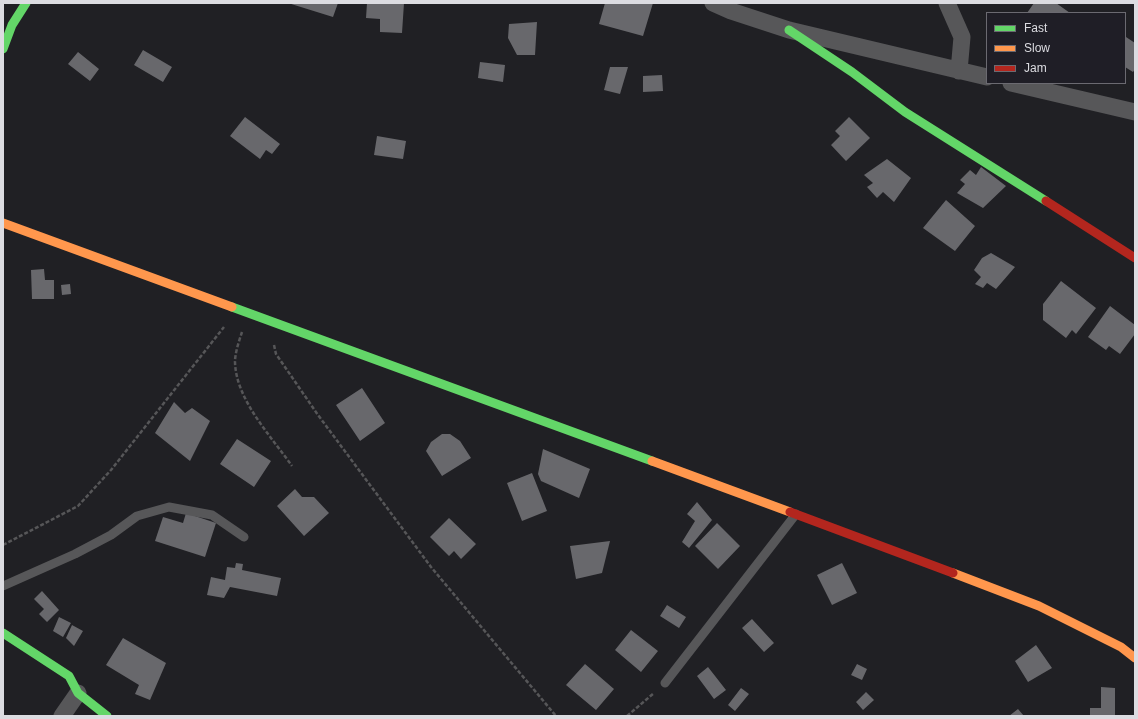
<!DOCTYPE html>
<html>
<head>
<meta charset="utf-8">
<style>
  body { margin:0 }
  #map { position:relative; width:1138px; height:719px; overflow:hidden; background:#202024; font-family:Helvetica,sans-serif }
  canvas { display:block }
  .frame { position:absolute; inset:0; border:4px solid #dcdce1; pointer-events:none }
  .legend { position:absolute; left:986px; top:12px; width:140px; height:72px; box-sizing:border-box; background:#1f1e26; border:1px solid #6b6a71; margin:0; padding:5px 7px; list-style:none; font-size:12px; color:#dcdce1 }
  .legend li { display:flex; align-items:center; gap:8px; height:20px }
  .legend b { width:20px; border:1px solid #6b6a71 }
</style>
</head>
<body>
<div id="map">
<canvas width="1138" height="719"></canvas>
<div class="frame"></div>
<ul class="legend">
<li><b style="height:5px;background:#63d668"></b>Fast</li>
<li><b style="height:5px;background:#ff974d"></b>Slow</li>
<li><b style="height:5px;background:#b3261e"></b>Jam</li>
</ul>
</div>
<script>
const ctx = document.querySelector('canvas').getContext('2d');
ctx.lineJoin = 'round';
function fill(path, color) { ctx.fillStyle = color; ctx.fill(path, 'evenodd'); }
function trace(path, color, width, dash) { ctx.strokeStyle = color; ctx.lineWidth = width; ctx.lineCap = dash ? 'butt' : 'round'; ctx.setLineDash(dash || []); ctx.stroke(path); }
const building = new Path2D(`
  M 288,3 L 338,3 L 333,17 Z
  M 367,3 L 404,3 L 402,33 L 380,32 L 380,19 L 366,18 Z
  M 605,3 L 653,3 L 643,36 L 599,24 Z
  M 1034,3 L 1056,3 L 1070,13 L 1027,13 Z
  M 537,22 L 535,55 L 517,55 L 508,38 L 509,24 Z
  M 1126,37 L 1135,43 L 1135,69 L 1133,72 L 1125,67 Z
  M 143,50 L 172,67 L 163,82 L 134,65 Z
  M 78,52 L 99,69 L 90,81 L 68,64 Z
  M 480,62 L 505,65 L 503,82 L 478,78 Z
  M 610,67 L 628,67 L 620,94 L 604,90 Z
  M 662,75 L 663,91 L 643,92 L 643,76 Z
  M 245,117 L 280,144 L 272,154 L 266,150 L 260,159 L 230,136 Z
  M 849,117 L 870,138 L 846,161 L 831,145 L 840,136 L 835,131 Z
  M 377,136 L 406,141 L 403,159 L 374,155 Z
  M 887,159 L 911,178 L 894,202 L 883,192 L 877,198 L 867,187 L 873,183 L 864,175 Z
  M 981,167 L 1006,186 L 983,208 L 957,193 L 965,184 L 960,180 L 970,170 L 976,175 Z
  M 946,200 L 975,226 L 955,251 L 923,228 Z
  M 991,253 L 1015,267 L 996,289 L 987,283 L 983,288 L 975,284 L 981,277 L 974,270 L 982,258 Z
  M 44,269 L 45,280 L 54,280 L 54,299 L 32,299 L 31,270 Z
  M 1061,281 L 1096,308 L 1076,334 L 1072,330 L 1066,338 L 1043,320 L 1043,304 Z
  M 70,284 L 71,294 L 62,295 L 61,285 Z
  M 1110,306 L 1135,325 L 1135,334 L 1120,354 L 1109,346 L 1106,350 L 1088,337 Z
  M 362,388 L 385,423 L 360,441 L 336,405 Z
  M 174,402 L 185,413 L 192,408 L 210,421 L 190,461 L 155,433 Z
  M 442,434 L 450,434 L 460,441 L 471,458 L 442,476 L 426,451 L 431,442 Z
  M 237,439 L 271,461 L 254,487 L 220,464 Z
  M 543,449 L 590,469 L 579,498 L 541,481 L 538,474 Z
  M 532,473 L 547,511 L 522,521 L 507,483 Z
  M 295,489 L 302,497 L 314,497 L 329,513 L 304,536 L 277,506 Z
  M 697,502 L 712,520 L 689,548 L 682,542 L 695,521 L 687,514 Z
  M 186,513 L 216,523 L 205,557 L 155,541 L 163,517 L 183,523 Z
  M 449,518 L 476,544 L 461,559 L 454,551 L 449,556 L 430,537 Z
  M 717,523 L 740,546 L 718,569 L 695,546 Z
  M 610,541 L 602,573 L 576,579 L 570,546 Z
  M 236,563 L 243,564 L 242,570 L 281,578 L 277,596 L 230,587 L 224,598 L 207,595 L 211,577 L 225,580 L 227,567 L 235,568 Z
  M 842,563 L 857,593 L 832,605 L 817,575 Z
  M 42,591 L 59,610 L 47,622 L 39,614 L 44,609 L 34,599 Z
  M 667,605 L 686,617 L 679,628 L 660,616 Z
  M 59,617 L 71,623 L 63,637 L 53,631 Z
  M 752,619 L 774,643 L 764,652 L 742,628 Z
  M 72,625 L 83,631 L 74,646 L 66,638 Z
  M 631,630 L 658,651 L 641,672 L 615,650 Z
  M 123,638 L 166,663 L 150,700 L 135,694 L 139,685 L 106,665 Z
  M 1036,645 L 1052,668 L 1028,682 L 1015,661 Z
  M 585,664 L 614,689 L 596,710 L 566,685 Z
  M 857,664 L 867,669 L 862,680 L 851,675 Z
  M 708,667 L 726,690 L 714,699 L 697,676 Z
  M 1101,687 L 1115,688 L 1115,716 L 1090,716 L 1090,708 L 1101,708 Z
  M 741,688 L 749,694 L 735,711 L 728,705 Z
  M 866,692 L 874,700 L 863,710 L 856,702 Z
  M 1018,709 L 1024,716 L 1009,716 Z`);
const path = new Path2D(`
  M 242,332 C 239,341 235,353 235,362 C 236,400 271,436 292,466
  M 274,345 L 276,354 L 318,415 L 431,567 L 556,716
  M 3,545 L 78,506 L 111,470 L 224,327
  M 627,716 L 654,693`);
const lane = new Path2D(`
  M 3,586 L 75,554 L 111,535 L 137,516 L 169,507 L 212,515 L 244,537
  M 665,683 L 796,514`);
const street = new Path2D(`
  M 713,3 L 731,11 L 789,30 L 987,77
  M 947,3 L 962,37 L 959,71
  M 1011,83 L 1135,112
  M 62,716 L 78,693`);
const fast = new Path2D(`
  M 789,30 L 852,72 L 905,112 L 1046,201
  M 3,49 L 12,25 L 26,3
  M 232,307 L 652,461
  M 3,633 L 69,676 L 78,693 L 107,716`);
const slow = new Path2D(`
  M 3,223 L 232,307
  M 652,461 L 790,512
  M 953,573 L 1039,606 L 1121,647 L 1135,658`);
const jam = new Path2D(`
  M 1046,201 L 1135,258
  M 790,512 L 953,573`);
fill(building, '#68686c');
trace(path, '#565658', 2.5, [4, 2]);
trace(lane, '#575759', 9);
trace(street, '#575759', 17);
trace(fast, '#63d668', 9);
trace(slow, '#ff974d', 9);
trace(jam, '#b3261e', 9);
</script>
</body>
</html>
